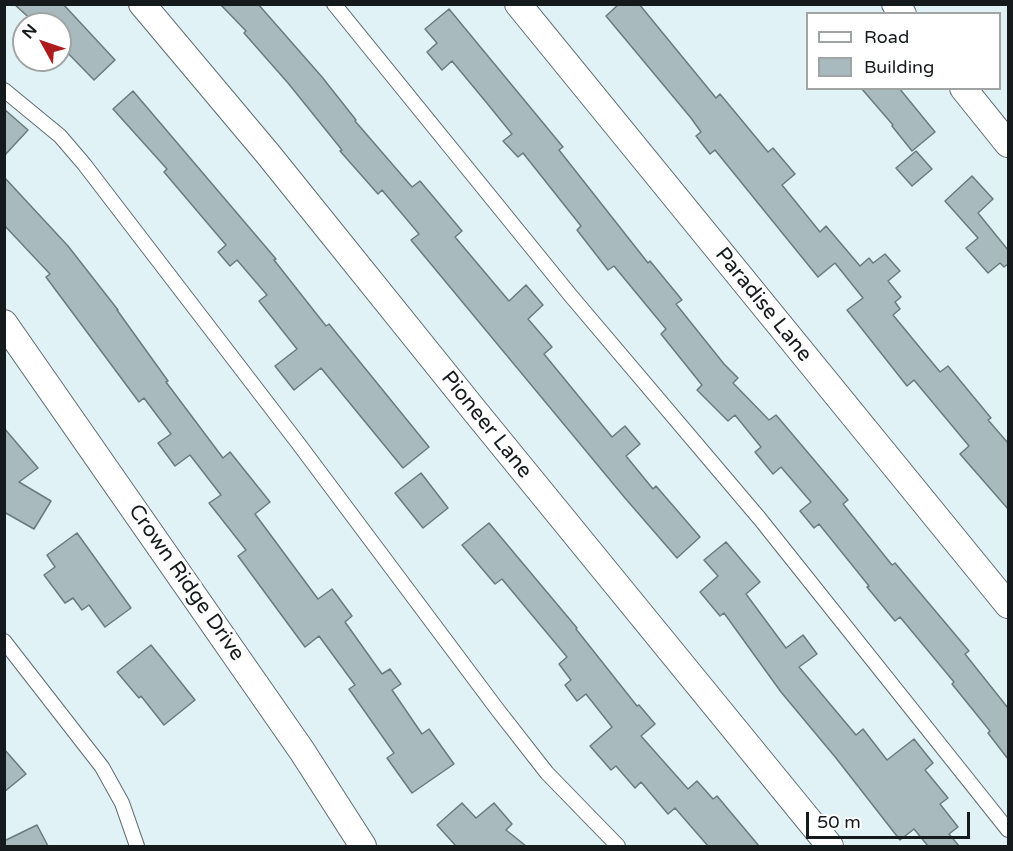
<!DOCTYPE html>
<html>
<head>
<meta charset="utf-8">
<style>
  body { margin:0 }
  #map { position:relative; width:1013px; height:851px; overflow:hidden; background:#e1f2f6; font-family:"Varela Round",sans-serif }
  canvas { display:block }
  .frame { position:absolute; inset:0; border:6px solid #151b1d; pointer-events:none }
  .legend { position:absolute; left:806px; top:12px; width:195px; height:78px; box-sizing:border-box; background:#fff; border:2px solid #a1a4a5; margin:0; padding:8px 10px; list-style:none; font-size:18px; color:#151b1d }
  .legend li { display:flex; align-items:center; gap:12px; height:30px }
  .legend b { width:30px; border:2px solid #a1a4a5 }
  .north { position:absolute; left:12px; top:12px; width:60px; height:60px; box-sizing:border-box; background:#fff; border:2px solid #a1a4a5; border-radius:50%; rotate:310deg; font-size:16px; font-weight:700; line-height:24px; text-align:center; color:#151b1d }
  .north::after { content:''; display:block; margin:auto; width:21px; height:27px; background:#ad1b1d; clip-path:polygon(50% 0,100% 100%,50% 72%,0 100%) }
  .scale { position:absolute; left:806px; top:812px; width:164px; height:27px; box-sizing:border-box; border:3px solid #151b1d; border-top:0; padding-left:8px; font-size:18px; line-height:21px; white-space:nowrap; color:#151b1d; -webkit-text-stroke:4px #fff; paint-order:stroke }
</style>
</head>
<body>
<div id="map">
<canvas width="1013" height="851"></canvas>
<div class="frame"></div>
<ul class="legend">
<li><b style="height:8px;background:#fff"></b>Road</li>
<li><b style="height:16px;background:#a9babe"></b>Building</li>
</ul>
<div class="north">N</div>
<div class="scale">50 m</div>
</div>
<script>
const ctx = document.querySelector('canvas').getContext('2d');
ctx.lineJoin = 'round';
function fill(path, color) { ctx.fillStyle = color; ctx.fill(path, 'evenodd'); }
function trace(path, color, width, dash) { ctx.strokeStyle = color; ctx.lineWidth = width; ctx.lineCap = dash ? 'butt' : 'round'; ctx.setLineDash(dash || []); ctx.stroke(path); }
function label(font, color, halo, rows, align = 'center') {
  ctx.font = font + ' "Varela Round",sans-serif'; ctx.lineWidth = 6; ctx.setLineDash([]); ctx.textBaseline = 'middle'; ctx.strokeStyle = halo; ctx.fillStyle = color; for (const [text, x, y, turn = 0] of rows) {
    ctx.save(); ctx.translate(x, y); ctx.rotate((+turn || 0) * Math.PI / 180); ctx.textAlign = isNaN(turn) ? turn : align; if (halo) ctx.strokeText(text, 0, 0); ctx.fillText(text, 0, 0); ctx.restore();
  }
}
const building = new Path2D(`
  M 14,4 L 63,4 L 115,60 L 94,80 L 60,45 L 60,24 L 36,24 Z
  M 220,4 L 258,4 L 322,77 L 356,120 L 355,121 L 412,187 L 420,181 L 462,231 L 455,237 L 509,301 L 526,285 L 543,305 L 528,319 L 552,347 L 544,354 L 612,437 L 625,426 L 640,444 L 626,456 L 653,489 L 656,486 L 700,537 L 677,558 L 625,498 L 411,240 L 419,234 L 382,190 L 378,194 L 340,151 L 342,150 L 288,83 L 244,33 L 246,31 Z
  M 619,4 L 639,4 L 716,98 L 720,94 L 768,152 L 773,148 L 795,174 L 782,185 L 820,232 L 826,226 L 860,266 L 869,258 L 873,263 L 885,254 L 900,271 L 888,281 L 901,297 L 895,302 L 900,309 L 893,315 L 940,372 L 948,366 L 991,418 L 988,420 L 1008,443 L 1008,509 L 960,454 L 969,446 L 914,380 L 907,386 L 847,310 L 863,298 L 835,263 L 818,277 L 715,150 L 710,154 L 696,136 L 701,132 L 691,118 L 606,16 Z
  M 449,9 L 563,147 L 559,150 L 648,263 L 650,261 L 682,300 L 676,304 L 724,364 L 738,378 L 733,383 L 769,420 L 776,415 L 848,500 L 843,504 L 892,565 L 895,563 L 969,651 L 965,654 L 1008,708 L 1008,759 L 988,733 L 990,731 L 952,684 L 954,682 L 900,617 L 895,621 L 867,587 L 869,586 L 819,524 L 814,528 L 800,511 L 811,502 L 781,467 L 773,474 L 755,452 L 761,447 L 735,415 L 728,421 L 697,390 L 702,385 L 661,334 L 666,329 L 614,266 L 608,270 L 577,230 L 581,226 L 523,153 L 518,157 L 503,141 L 512,134 L 486,102 L 452,61 L 442,70 L 427,52 L 437,43 L 425,29 Z
  M 861,88 L 899,88 L 935,132 L 912,151 L 892,126 L 893,125 Z
  M 133,91 L 276,259 L 274,260 L 326,326 L 329,324 L 429,447 L 403,468 L 321,368 L 294,390 L 275,366 L 297,349 L 259,301 L 267,295 L 237,260 L 230,266 L 218,252 L 226,245 L 164,172 L 167,169 L 113,109 Z
  M 4,109 L 28,130 L 4,156 Z
  M 916,151 L 932,169 L 912,186 L 896,168 Z
  M 972,176 L 993,199 L 978,213 L 1008,250 L 1008,264 L 1004,267 L 1000,263 L 988,273 L 966,248 L 978,238 L 945,201 Z
  M 4,177 L 68,246 L 118,310 L 117,310 L 168,381 L 166,382 L 223,458 L 230,452 L 270,502 L 255,514 L 318,599 L 332,589 L 352,616 L 345,622 L 382,674 L 390,669 L 401,684 L 392,690 L 422,734 L 429,729 L 454,764 L 412,793 L 387,758 L 394,753 L 349,689 L 355,685 L 319,636 L 305,647 L 238,556 L 246,550 L 209,503 L 221,495 L 190,455 L 175,466 L 158,443 L 171,434 L 144,398 L 139,402 L 46,277 L 50,274 L 4,225 Z
  M 4,428 L 38,468 L 19,482 L 51,501 L 34,529 L 4,512 Z
  M 421,473 L 448,508 L 423,528 L 395,493 Z
  M 489,523 L 577,628 L 576,629 L 637,706 L 639,705 L 655,724 L 641,736 L 688,789 L 697,781 L 713,799 L 717,796 L 759,846 L 708,846 L 675,808 L 668,814 L 641,782 L 635,788 L 616,766 L 611,770 L 590,746 L 612,727 L 586,694 L 577,701 L 565,685 L 571,680 L 559,664 L 567,657 L 502,579 L 495,584 L 462,545 Z
  M 77,533 L 131,608 L 105,627 L 89,605 L 82,610 L 73,598 L 65,603 L 44,575 L 55,567 L 47,555 Z
  M 726,542 L 760,582 L 746,594 L 786,648 L 803,635 L 817,654 L 799,667 L 856,735 L 863,729 L 887,760 L 914,739 L 933,763 L 925,770 L 948,798 L 940,804 L 958,827 L 949,834 L 959,846 L 928,846 L 914,829 L 900,840 L 836,758 L 781,692 L 724,613 L 720,616 L 700,592 L 718,576 L 704,560 Z
  M 151,645 L 195,700 L 164,725 L 141,696 L 139,698 L 117,672 Z
  M 4,749 L 26,774 L 4,792 Z
  M 462,803 L 476,818 L 494,803 L 512,824 L 506,830 L 526,846 L 456,846 L 437,825 Z
  M 37,825 L 48,846 L 4,846 L 4,841 Z`);
const lane = new Path2D(`
  M 334,4 L 571,296 L 760,519 L 1008,830
  M 4,90 L 60,136 L 84,164 L 298,443 L 497,709 L 547,773 L 618,846
  M 4,641 L 102,767 L 122,803 L 137,846`);
const street = new Path2D(`
  M 142,4 L 268,154 L 474,410 L 830,846
  M 518,4 L 1008,605
  M 895,4 L 903,14
  M 963,88 L 1008,144
  M 4,323 L 302,751 L 363,846`);
const streetNames = [
  ["Paradise Lane",763,305,51],
  ["Pioneer Lane",486,425,51],
  ["Crown Ridge Drive",186,583,55]
];
fill(building, '#a9babe');
trace(building, '#6a7a7d', 1.5);
trace(lane, '#5e6d71', 16);
trace(street, '#5e6d71', 28);
trace(lane, '#fff', 14);
trace(street, '#fff', 26);
label('21px', '#151b1d', '#fff', streetNames);
</script>
</body>
</html>
